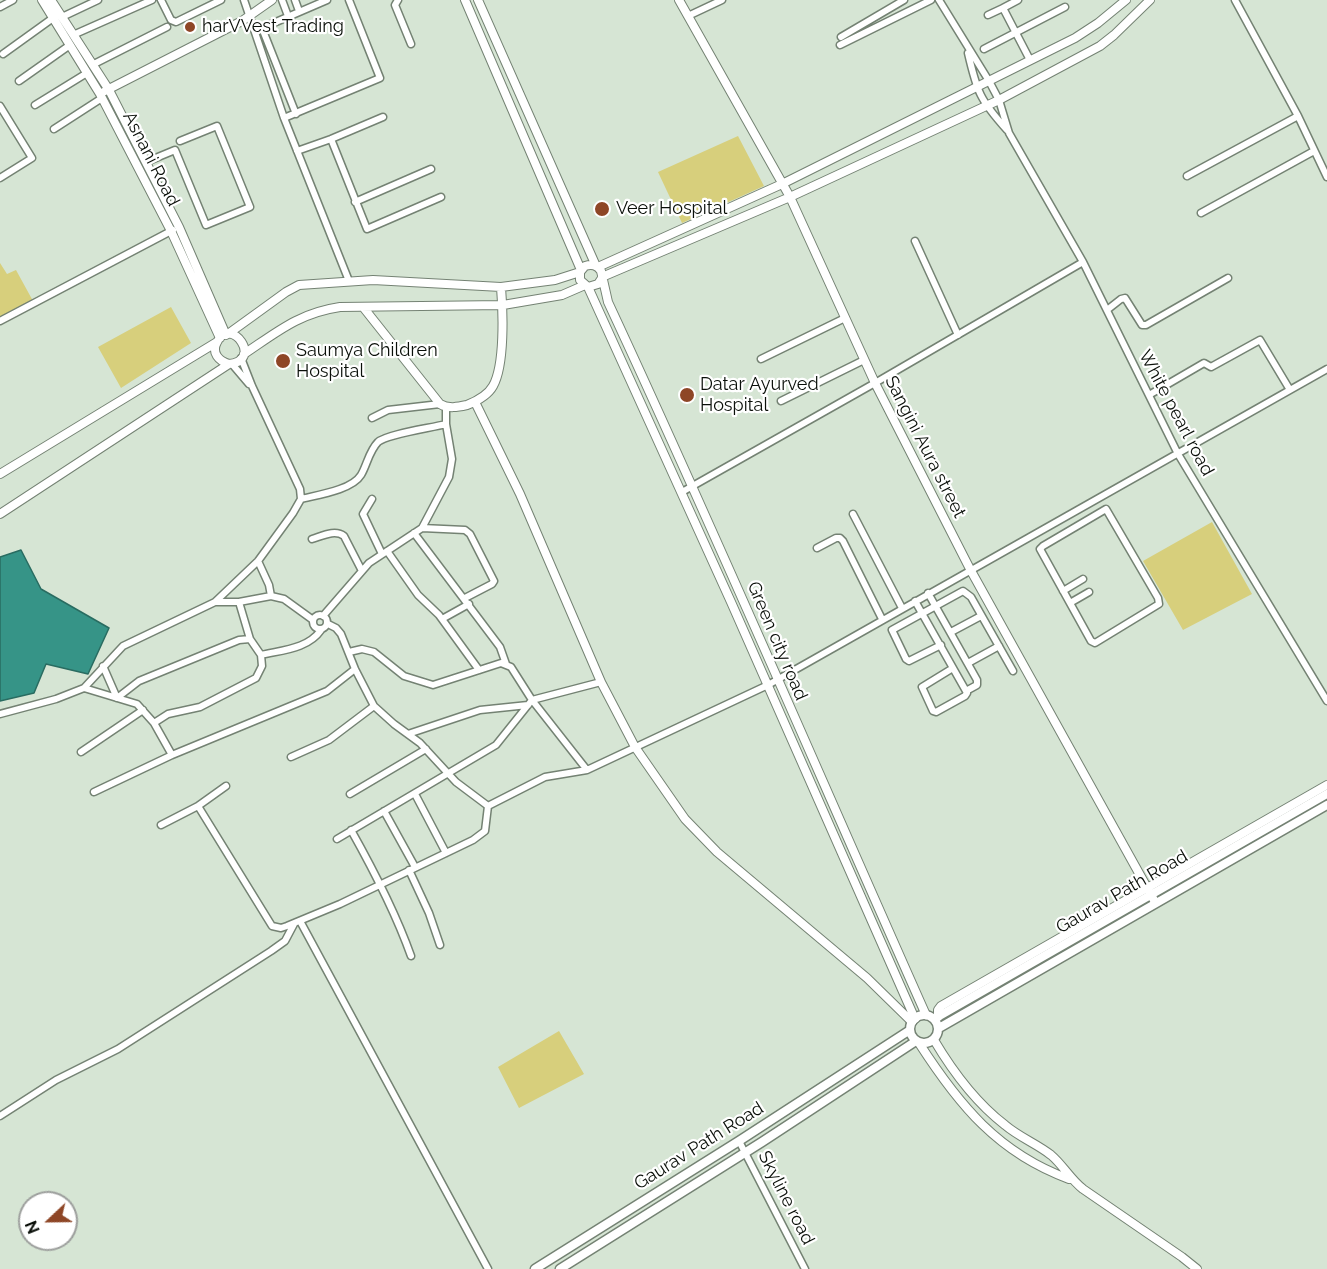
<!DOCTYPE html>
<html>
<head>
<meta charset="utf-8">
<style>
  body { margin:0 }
  #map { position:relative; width:1327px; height:1269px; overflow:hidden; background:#d6e5d4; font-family:Raleway,sans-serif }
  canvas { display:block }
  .north { position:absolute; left:18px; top:1191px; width:60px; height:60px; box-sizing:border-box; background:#fff; border:2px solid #9d9f9d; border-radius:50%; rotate:248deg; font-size:16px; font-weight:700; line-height:24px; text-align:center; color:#0a0f09 }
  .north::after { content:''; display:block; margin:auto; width:21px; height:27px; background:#8e4626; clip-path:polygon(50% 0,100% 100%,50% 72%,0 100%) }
</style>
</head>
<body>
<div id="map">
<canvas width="1327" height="1269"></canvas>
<div class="north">N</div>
</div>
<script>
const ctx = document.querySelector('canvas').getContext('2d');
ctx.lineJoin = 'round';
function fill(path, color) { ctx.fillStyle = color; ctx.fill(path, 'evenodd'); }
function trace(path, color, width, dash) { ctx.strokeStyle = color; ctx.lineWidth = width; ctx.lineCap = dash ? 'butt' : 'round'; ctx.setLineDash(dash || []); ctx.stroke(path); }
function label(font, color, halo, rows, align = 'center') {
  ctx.font = font + ' Raleway,sans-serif'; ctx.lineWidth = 4.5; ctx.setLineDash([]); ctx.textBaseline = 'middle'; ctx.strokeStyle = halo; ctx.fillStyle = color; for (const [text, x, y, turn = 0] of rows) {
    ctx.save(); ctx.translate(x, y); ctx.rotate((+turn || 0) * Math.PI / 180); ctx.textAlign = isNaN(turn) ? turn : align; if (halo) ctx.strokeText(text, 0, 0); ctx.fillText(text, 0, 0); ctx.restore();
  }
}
const green = new Path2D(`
  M 738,136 L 764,186 L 682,223 L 658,172 Z
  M 0,263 L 7,274 L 16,270 L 33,301 L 0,319 Z
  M 171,307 L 191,343 L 121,388 L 98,347 Z
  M 1212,522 L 1252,594 L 1183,630 L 1143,561 Z
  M 559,1031 L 584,1074 L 519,1108 L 498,1067 Z`);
const water = new Path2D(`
  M 21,550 L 41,589 L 109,628 L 88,674 L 46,664 L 34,693 L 0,701 L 0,557 Z`);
const minor = new Path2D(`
  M 161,0 L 171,20 L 176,22 L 221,0
  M 244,0 L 284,118 L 349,281
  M 282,0 L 288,16
  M 295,0 L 299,11
  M 398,0 L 395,5 L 411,44
  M 939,0 L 989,81 L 999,100 L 1009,133 L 1083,262 L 1178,454 L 1327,701
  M 1018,0 L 1003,8 L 1030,60
  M 1235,0 L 1298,116 L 1327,177
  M 0,7 L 13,0
  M 988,15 L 1003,8
  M 688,16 L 722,0
  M 62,17 L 98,0
  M 73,35 L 152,0
  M 841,37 L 904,0
  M 840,45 L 931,0
  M 984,49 L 1065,7
  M 968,53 C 977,92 980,100 1007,130
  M 3,54 L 53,18
  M 92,65 L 167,27
  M 19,81 L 70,45
  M 35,105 L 87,73
  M 0,106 L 32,158 L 0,178
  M 296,114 L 262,28 L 327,0
  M 284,118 L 380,78 L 349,0
  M 54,129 L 102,98
  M 331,139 L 367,229 L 441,197
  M 297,151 L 331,139 L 383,117
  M 146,162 L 175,150 L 206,225 L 250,207 L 217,126 L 180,141
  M 1187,176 L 1298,116
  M 355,202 L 431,169
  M 1201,213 L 1314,151
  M 915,241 L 958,335
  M 1107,310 L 1121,299 L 1125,298 L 1142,325 L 1146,325 L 1228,278
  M 0,321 L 173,230
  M 761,359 L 845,318
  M 232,364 L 249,384
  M 1149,395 L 1204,363 L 1211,367 L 1260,340 L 1290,390
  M 781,401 L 864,360
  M 372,418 L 388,410 L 440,404
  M 682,492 L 875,383 L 1083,262
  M 301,499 C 317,495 352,490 361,475 C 367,465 369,451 378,442 C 387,434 431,428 446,424
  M 372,499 L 363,514 L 382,554
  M 1106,509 L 1158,598 L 1159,604 L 1095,643 L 1091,641 L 1040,549 L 1043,546 Z
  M 853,514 L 902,608
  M 422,528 L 465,530 L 470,534 L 494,581 L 492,584 L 465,598
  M 414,533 L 500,647 L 506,664
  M 312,539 C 322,536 335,529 344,536 L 362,571
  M 817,548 L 836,538 L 840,538 L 843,541 L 882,619
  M 387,551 L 418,595 L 439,615 L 479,670
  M 258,561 L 269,585 L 271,596 L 284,599 L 313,620
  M 1063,591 L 1083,579
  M 928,593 L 977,680 L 977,685 L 966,691
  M 915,601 L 966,691 L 967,693 L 965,696 L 936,712 L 933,711 L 922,687 L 953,668
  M 215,602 L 239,602 L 271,596
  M 239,602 L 250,639
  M 1070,603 L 1089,592
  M313 622a7 7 0 1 1 14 0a7 7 0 1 1-14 0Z
  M 323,616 L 369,563 L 422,528 L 449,477 L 452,459 L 446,424 L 446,408
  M 442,619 L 469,604
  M 328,624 L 336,628 L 341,634 L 355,669 L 374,706 L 394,724 L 420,743 L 456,782 L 488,806
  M 951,632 L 981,616
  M 941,645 L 909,661 L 906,659 L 892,630 L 963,591 L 971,597 L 1013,671
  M 349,652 L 362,649 L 374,652 L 404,676 L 433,685 L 501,663 L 511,667 L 532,700 L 587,770
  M 261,655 C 282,650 308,649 321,630
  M 968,663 L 999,646
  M 103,666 L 117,698 L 139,681 L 239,640 L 250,639 L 261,655 L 262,666 L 256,678 L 200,707 L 168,714 L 154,723
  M 84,688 L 137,704 L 154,723 L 172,755
  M 0,714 L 56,699 L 84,688 L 123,646 L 215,602 L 258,561 L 293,513 L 301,499 L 300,489 L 252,386 L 241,358
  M 408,734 L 480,710 L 528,705
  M 81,752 L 143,710
  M 291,757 L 329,740 L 374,706
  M 94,792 L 172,755 L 327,691 L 355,669
  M 350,794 L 426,749
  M 415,794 L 446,853
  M 198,806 L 226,786
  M 384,811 L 415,867
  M 161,825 L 198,806 L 272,926 L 281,928 L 287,926 L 340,904 L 473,840 L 485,831 L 488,806 L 545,777 L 587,770 L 768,685 L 1327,369
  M 351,830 C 374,871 395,911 411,956
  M 337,839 L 496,745 L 532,700 L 601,682
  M 409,870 L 429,913 L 440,945
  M 300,921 L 488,1269
  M 0,1116 L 56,1080 L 118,1049 L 271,951 L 285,941 L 294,924
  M 739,1141 L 805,1269`);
const tertiary = new Path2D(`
  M 42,0 L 100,94 L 171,231 L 220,338
  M 51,0 L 109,90 L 179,227 L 226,335
  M 465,0 L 581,270
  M 478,0 L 596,266
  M 679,0 L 790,197 L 875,383 L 970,569 L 1155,902
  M 105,91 L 242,21 L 272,0
  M 598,267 L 782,184 L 1075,38 L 1098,23 L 1126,0
  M 602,277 L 790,197 L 999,100 L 1100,46 L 1114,35 L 1150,0
  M 602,278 L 598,284 L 588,287 L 580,280 L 580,272 L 585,266 C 592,264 597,265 601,271 L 608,302 C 718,538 820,777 926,1015
  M 588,287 L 731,602 L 915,1019
  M 363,307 L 440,404 C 448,409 458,407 467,405 C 477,401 488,395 493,386 C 505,365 503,311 501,287
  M 228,334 L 286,292 L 299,285 L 373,280 L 501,287 L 555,280 L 580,272
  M 244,354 C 277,332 299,313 340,307 L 503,305 L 562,295 L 585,285
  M 475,402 L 520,494 L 601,682 L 635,747 L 685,819 L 717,852 L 867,978 L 912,1022
  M 0,474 L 217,342
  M 0,514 L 229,364 C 264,361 231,315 217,342 C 211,353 219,361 229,364
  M 938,1017 L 938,1010 L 941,1006 L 1327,785
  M 934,1040 C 953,1072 975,1102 1005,1125 C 1019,1137 1037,1144 1051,1155 C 1063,1165 1070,1179 1083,1189 L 1182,1257 L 1197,1269
  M 919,1043 C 959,1105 998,1153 1069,1179`);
const secondary = new Path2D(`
  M910 1029a14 14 0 1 1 28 0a14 14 0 1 1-28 0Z
  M 934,1019 L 1327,794
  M 939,1028 L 1327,805
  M 535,1269 L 739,1141 L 910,1030
  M 560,1269 L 762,1142 L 916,1041`);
const markers = [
  [190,27,6,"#8e4626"],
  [602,209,8,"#8e4626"],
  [283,361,8,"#8e4626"],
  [687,395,8,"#8e4626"]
];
const poiNames = [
  ["harVVest Trading",202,27],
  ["Veer Hospital",616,209],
  ["Saumya Children",296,351],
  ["Hospital",296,372],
  ["Datar Ayurved",700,385],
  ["Hospital",700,406]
];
const streetNames = [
  ["Asnani Road",151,159,63],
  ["White pearl road",1176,413,62],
  ["Sangini Aura street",925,447,63],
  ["Green city road",777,641,67],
  ["Gaurav Path Road",1122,892,-30],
  ["Gaurav Path Road",699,1146,-32],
  ["Skyline road",786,1198,63]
];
fill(green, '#d7cf7c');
fill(water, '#369487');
trace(water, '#296c61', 1.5);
trace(minor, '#748273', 9);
trace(tertiary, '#748273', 10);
trace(secondary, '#748273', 11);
trace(minor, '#fff', 6);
trace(tertiary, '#fff', 8);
trace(secondary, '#fff', 8);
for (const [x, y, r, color] of markers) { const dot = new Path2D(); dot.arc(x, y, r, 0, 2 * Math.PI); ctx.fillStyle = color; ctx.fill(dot); trace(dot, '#fff', 2); }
label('18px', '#0a0f09', '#fff', poiNames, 'left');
label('18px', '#0a0f09', '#fff', streetNames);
</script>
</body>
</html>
